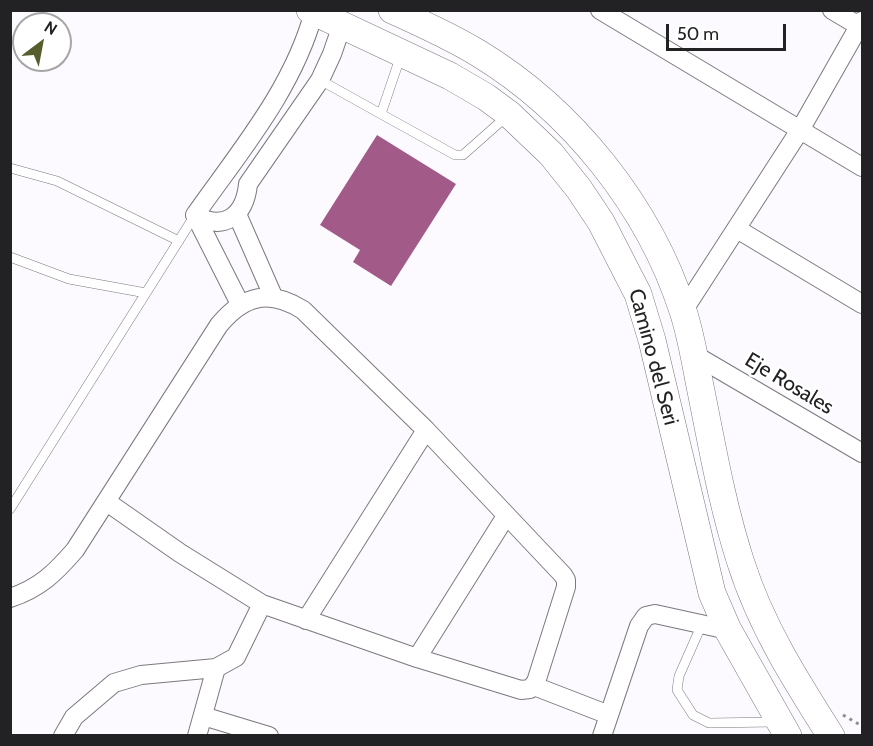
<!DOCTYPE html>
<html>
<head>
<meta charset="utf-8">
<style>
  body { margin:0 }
  #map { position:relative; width:873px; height:746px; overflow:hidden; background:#fcfaff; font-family:Cabin,sans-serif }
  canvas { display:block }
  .frame { position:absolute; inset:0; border:12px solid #222123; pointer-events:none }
  .north { position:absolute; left:12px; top:12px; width:60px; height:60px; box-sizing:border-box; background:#fff; border:2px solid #a7a6a7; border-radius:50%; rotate:32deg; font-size:16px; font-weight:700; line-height:24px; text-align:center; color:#222123 }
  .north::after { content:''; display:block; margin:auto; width:21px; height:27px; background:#575d2c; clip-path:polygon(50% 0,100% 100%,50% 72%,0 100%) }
  .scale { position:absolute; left:666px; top:24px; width:120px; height:27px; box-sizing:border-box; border:3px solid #222123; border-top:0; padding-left:8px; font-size:18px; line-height:21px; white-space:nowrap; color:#222123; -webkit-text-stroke:4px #fff; paint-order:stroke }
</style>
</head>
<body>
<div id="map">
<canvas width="873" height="746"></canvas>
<div class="frame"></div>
<div class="north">N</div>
<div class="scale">50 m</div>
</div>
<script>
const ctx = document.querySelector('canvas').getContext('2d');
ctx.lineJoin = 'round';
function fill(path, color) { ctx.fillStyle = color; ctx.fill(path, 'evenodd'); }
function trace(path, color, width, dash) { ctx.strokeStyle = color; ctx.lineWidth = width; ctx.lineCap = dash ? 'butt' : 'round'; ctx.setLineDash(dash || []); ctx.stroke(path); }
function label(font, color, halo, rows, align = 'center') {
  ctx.font = font + ' Cabin,sans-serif'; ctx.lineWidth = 5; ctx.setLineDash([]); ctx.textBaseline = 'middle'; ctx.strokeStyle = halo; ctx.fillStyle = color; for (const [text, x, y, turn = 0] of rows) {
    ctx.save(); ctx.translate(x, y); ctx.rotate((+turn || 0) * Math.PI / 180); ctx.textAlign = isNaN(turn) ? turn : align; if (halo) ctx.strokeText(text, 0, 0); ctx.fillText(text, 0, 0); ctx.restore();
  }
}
const building = new Path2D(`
  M 377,135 L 456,184 L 391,286 L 353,262 L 360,250 L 320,225 Z`);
const path = new Path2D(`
  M 843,715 L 862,726`);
const service = new Path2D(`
  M 401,55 L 381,114 L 455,155 L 463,155 L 507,116
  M 320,80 L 381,114
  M 10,168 L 57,181 L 179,241
  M 10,257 L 69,279 L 146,293
  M 10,509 L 195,215
  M 702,624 L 679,676 L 677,690 L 693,715 L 709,723 L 774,722`);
const minor = new Path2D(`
  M 600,10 L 862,167
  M 832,10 L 859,26
  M 237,214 L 273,296
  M 195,215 C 225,232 245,215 248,184 L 320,80 L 332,54 L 342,25
  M 195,215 C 240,151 293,89 314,12
  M 195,215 L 240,304
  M 737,229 L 862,304
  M 683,311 L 800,130 L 862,21
  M 693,354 L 862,453
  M 10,598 C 40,588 55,573 75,550 L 219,325 C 244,295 269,289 303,310 L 426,430 L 563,575 L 566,580 L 566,587 L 536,682 L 530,689 L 521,690 L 417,658 L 262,604 L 180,553 L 107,502
  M 306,620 L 426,430
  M 417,658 L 506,516
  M 534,686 L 609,715
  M 203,716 L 269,736
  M 63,736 L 74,717 L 114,683 L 141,675 L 216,668 L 236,657 L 262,604
  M 197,736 L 216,668
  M 602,736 L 639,626 L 646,616 L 655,614 L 728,630`);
const primary = new Path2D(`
  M 310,10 L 450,76 L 486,97 L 509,114 L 551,154 L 579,189 L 601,222 L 638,294 L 652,340 L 712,593 L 728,630 L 788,736
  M 392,10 C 421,23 450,36 478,53 C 572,110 649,206 683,311 C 691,335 695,361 700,386 C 712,445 722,505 741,563 C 761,626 796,681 831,736`);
const streetNames = [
  ["Camino del Seri",653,357,75],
  ["Eje Rosales",789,384,31]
];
fill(building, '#a25b89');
trace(service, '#7b797e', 10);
trace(minor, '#7b797e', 20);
trace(primary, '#7b797e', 28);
trace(path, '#8d8c8f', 3, [3, 4.5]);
trace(service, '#fff', 9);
trace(minor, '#fff', 18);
trace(primary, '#fff', 27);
label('21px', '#222123', '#fff', streetNames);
</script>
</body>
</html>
